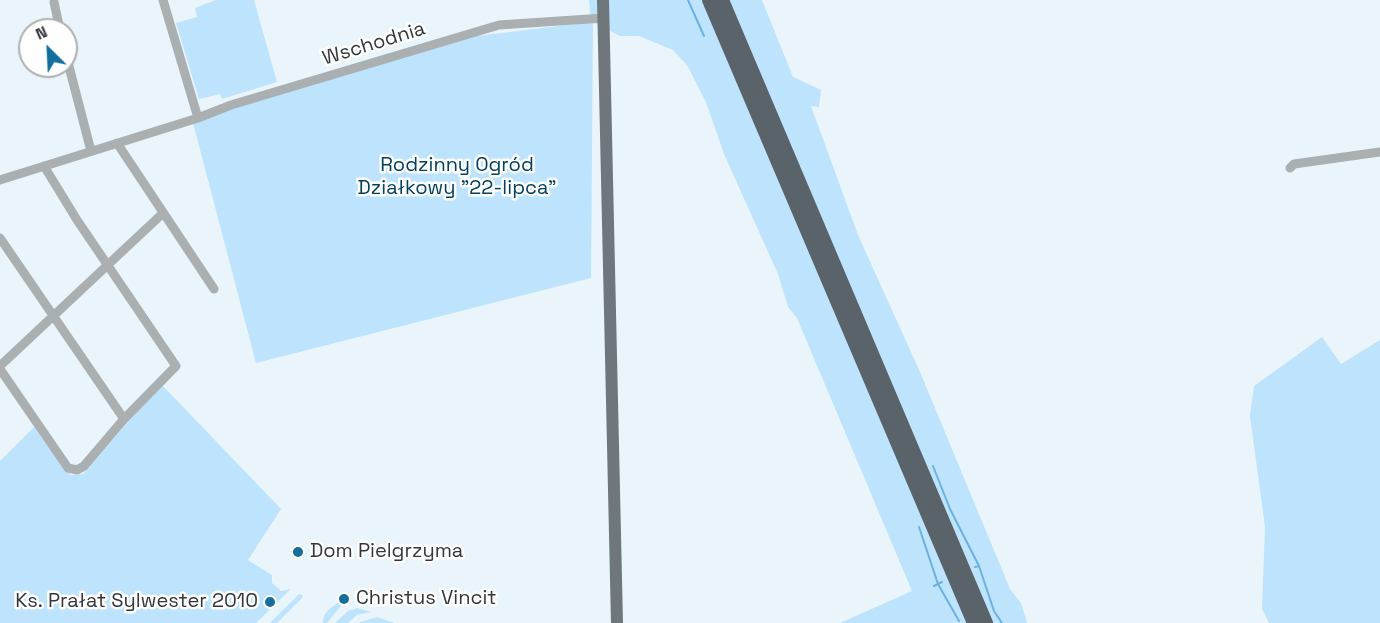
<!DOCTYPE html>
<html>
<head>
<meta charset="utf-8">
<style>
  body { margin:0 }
  #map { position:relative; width:1380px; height:623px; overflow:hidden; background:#e9f4fb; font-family:"Space Grotesk",sans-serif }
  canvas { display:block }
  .north { position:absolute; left:18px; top:18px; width:60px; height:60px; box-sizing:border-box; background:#fff; border:2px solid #adafb0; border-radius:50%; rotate:336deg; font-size:16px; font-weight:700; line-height:24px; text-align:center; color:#33373a }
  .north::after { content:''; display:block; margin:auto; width:21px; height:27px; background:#136e9d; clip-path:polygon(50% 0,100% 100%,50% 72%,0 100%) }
</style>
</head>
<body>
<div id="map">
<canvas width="1380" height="623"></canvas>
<div class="north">N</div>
</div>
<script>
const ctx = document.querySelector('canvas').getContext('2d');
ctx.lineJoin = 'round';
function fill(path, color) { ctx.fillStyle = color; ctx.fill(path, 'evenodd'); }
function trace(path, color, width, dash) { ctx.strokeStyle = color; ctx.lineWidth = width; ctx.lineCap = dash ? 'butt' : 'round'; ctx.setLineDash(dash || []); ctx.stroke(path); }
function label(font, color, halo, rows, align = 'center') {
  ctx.font = font + ' "Space Grotesk",sans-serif'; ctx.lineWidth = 5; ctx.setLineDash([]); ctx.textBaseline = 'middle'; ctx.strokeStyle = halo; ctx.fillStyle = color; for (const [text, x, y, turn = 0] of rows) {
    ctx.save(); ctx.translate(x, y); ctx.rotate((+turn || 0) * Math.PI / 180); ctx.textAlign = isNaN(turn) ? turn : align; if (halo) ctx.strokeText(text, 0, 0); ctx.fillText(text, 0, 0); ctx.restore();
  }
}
const green = new Path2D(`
  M 216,0 L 254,0 L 277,82 L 222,99 L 220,94 L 199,99 L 176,23 L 197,17 L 195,8 Z
  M 589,0 L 762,0 L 793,77 L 821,90 L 819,107 L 811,106 L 858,235 L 920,372 L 1010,589 L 1021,603 L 1027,623 L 840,623 L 912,591 L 797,318 L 788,307 L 778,274 L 724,154 L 706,102 L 687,65 L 673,50 L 639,36 L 620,36 L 593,22 L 591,278 L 256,363 L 192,119 L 477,36 L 591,22 Z
  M 1322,337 L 1341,364 L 1380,340 L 1380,623 L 1269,623 L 1262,609 L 1265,527 L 1250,416 L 1254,386 Z
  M 161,384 L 281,509 L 248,560 L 272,575 L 272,583 L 281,591 L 291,589 L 256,623 L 0,623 L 0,461 L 34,427 L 64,470 L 71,475 L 83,474 Z
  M 299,594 L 303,595 L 302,598 L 277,623 L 270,623 Z
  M 341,600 L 344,602 L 327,623 L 323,623 C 323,610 334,607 341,600 Z
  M 357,608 L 371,612 L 357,615 L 348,623 L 335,623 L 348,611 Z
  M 377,617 L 394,623 L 357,623 Z`);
const stream = new Path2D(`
  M 688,0 L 704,36
  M 933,466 L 950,509 L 979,566
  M 919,527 L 938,584 L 959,621
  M 975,567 L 979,566 L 994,611 L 1002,623
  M 934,586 L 942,582`);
const minor = new Path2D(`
  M 163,0 L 198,118
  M 54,2 L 60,30
  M 66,55 L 91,151
  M 117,143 L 214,289
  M 1290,168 L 1294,164 L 1380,152
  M 0,180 L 198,118 L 231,105 L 499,25 L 604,18
  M 0,238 L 124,419
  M 0,366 L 162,214
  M 0,369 L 68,468 L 77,470 L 84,466 L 124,419 L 176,366 L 77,220 L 44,166`);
const major = new Path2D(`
  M 603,0 L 617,623`);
const highway = new Path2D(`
  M 709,0 L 974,623
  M 722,0 L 986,623`);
const markers = [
  [298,552,6,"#136e9d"],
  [344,599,6,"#136e9d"],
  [270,602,6,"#136e9d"]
];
const streetNames = [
  ["Wschodnia",374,44,-17]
];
const parkNames = [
  ["Rodzinny Ogród",457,166],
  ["Działkowy \"22-lipca\"",457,189]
];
const poiNames = [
  ["Dom Pielgrzyma",310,552],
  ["Christus Vincit",356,599],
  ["Ks. Prałat Sylwester 2010",258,602,"right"]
];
fill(green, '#bee3fc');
trace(stream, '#6bb2e0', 2);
trace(minor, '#aaafb2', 9);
trace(major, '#6f777d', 12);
trace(highway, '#5a636a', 14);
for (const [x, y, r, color] of markers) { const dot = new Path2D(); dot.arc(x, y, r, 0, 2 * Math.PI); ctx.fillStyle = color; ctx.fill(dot); trace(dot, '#fff', 2); }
label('20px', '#33373a', '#fff', streetNames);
label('20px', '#03405f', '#fff', parkNames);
label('20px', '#33373a', '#fff', poiNames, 'left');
</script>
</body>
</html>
